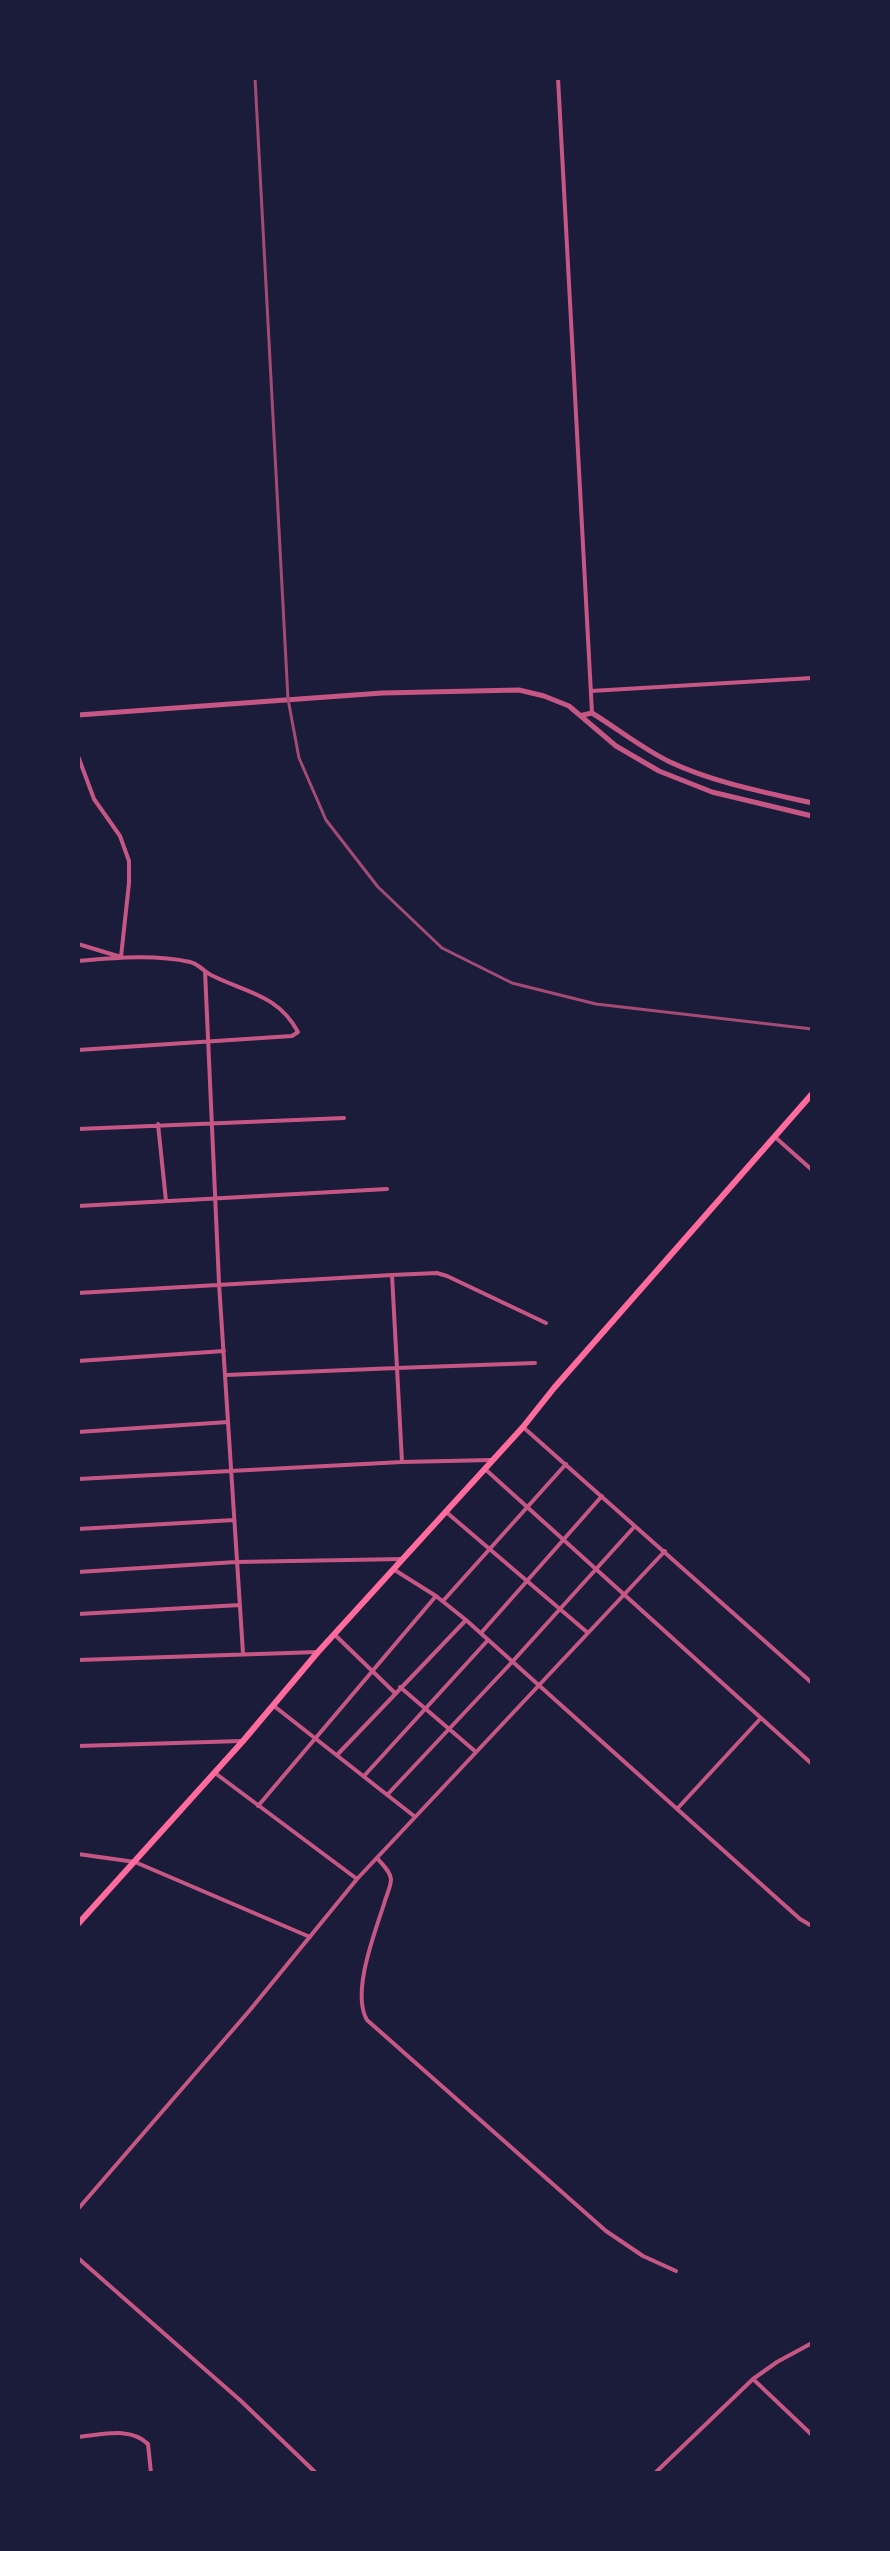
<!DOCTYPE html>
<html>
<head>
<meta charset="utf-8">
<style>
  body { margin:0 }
  #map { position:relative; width:890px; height:2551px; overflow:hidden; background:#1b1b3a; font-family:"Public Sans",sans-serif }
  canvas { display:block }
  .frame { position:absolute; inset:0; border:80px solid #1b1b3a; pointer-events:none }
</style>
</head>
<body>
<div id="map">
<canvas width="890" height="2551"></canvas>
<div class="frame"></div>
</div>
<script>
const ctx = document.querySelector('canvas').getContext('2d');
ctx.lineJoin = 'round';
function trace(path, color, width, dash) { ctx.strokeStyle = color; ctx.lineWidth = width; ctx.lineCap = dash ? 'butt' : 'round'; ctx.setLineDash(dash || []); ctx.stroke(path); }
const minor = new Path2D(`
  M 558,78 L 592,713
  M 591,691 L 812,678
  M 78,756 L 94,799 L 120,836 L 129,861 L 129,883 L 121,957 L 78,944
  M 78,961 C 114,958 154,954 190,962 C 199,964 203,971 211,975 C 244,992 278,994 298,1032 L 292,1036 L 78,1050
  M 205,971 L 219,1283 L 243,1653
  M 158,1124 L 166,1201
  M 78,1129 L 344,1118
  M 775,1137 L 812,1170
  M 78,1206 L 387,1189
  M 392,1275 L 437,1273 L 447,1276 L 546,1323
  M 78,1293 L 392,1275 L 397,1368 L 535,1363
  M 78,1361 L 224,1351
  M 226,1375 L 397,1368 L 402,1462
  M 523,1427 L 812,1683
  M 78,1432 L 228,1422
  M 485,1469 L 812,1764
  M 78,1479 L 402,1462 L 491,1460
  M 445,1511 L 588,1633
  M 78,1529 L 234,1520
  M 393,1569 L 436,1596 L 466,1620 L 800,1919 L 812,1926
  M 78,1572 L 236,1562 L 403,1559
  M 443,1601 L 566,1464
  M 78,1614 L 240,1605
  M 481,1633 L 602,1496
  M 334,1634 L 395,1693
  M 78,1660 L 318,1652
  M 400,1687 L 476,1752
  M 274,1706 L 414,1816
  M 78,1746 L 241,1741
  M 337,1755 L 466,1620
  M 215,1773 L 357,1879
  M 364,1776 L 488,1640
  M 387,1795 L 513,1661 L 635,1526
  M 258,1806 L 436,1596
  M 677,1809 L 761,1718
  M 78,1854 L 135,1862 L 310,1937
  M 377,1858 C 383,1865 390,1871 391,1879 C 391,1887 386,1896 384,1904 C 375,1932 351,1993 367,2020 L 606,2231 L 643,2256 L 676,2271
  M 78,2209 L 250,2010 L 357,1879 L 665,1551
  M 78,2258 L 241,2401 L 316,2473
  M 753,2379 L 812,2435
  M 78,2437 C 101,2435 130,2426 148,2444 L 151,2473
  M 655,2473 L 753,2379 L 777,2362 L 812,2343`);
const tertiary = new Path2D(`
  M 78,715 L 382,693 L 519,690 L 544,696 L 569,706 L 616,746 L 659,771 L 712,792 L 812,816
  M 583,715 L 592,713 C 618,729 643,749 670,762 C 715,783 764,792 812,803`);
const secondary = new Path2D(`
  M 78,1924 L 243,1741 L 318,1652 L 523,1427 L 554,1388 L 812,1094`);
const rail = new Path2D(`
  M 255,78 L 288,699 L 299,758 L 326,820 L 378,887 L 442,948 L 512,983 L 596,1004 L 812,1029`);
trace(minor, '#c65784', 4);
trace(tertiary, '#c65784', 5);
trace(secondary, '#ff6b9d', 6);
trace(rail, '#a44b75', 3);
</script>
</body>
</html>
